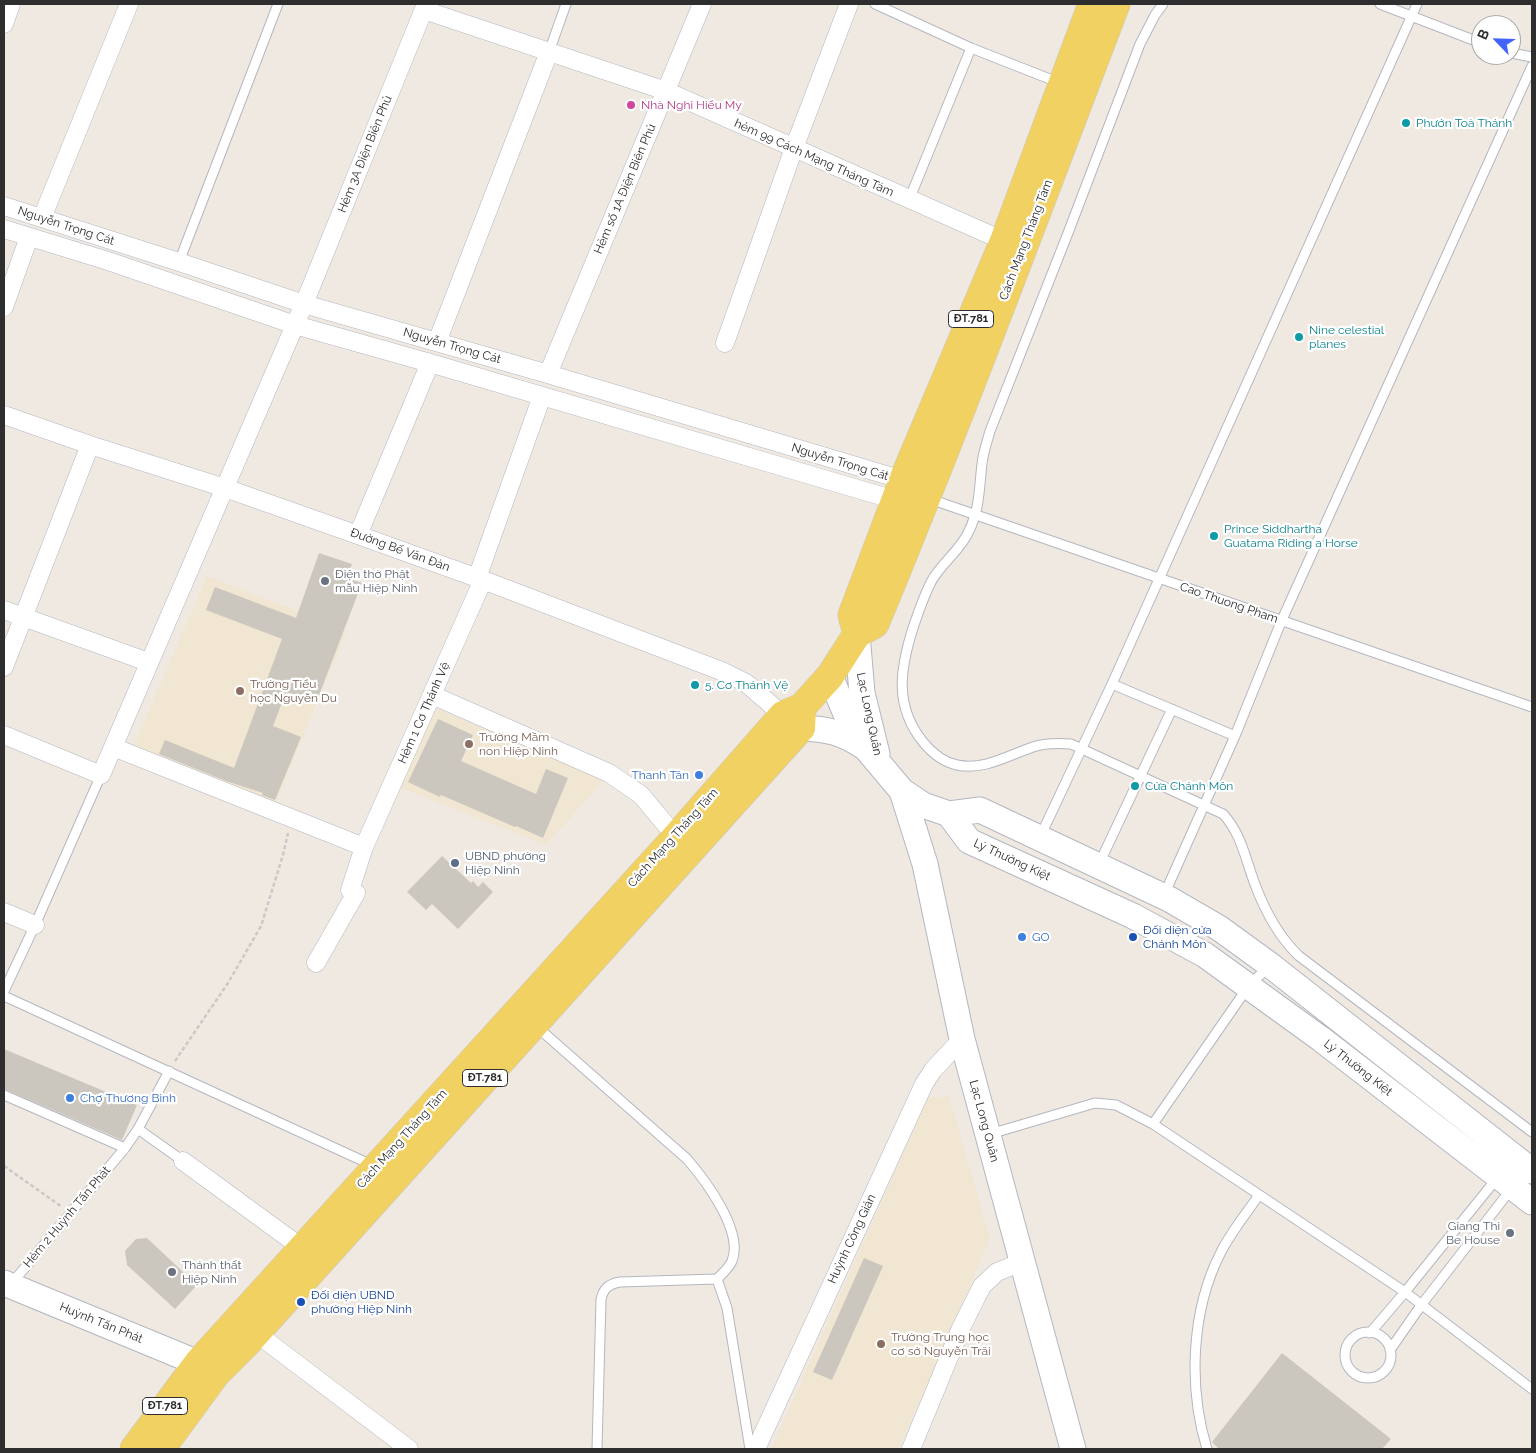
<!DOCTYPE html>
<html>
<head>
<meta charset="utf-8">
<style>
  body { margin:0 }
  #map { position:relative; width:1536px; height:1453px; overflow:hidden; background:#efe9e1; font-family:Raleway,sans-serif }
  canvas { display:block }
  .frame { position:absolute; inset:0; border:5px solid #2e2e2e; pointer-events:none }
  .north { position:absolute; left:1471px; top:15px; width:50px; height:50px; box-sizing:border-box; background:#fff; border:1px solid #ababab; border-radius:50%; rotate:294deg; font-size:14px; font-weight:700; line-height:20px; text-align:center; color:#2e2e2e }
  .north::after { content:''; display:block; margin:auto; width:18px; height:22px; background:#4264fb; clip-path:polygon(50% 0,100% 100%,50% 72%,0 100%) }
</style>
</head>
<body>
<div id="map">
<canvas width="1536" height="1453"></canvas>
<div class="frame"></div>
<div class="north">B</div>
</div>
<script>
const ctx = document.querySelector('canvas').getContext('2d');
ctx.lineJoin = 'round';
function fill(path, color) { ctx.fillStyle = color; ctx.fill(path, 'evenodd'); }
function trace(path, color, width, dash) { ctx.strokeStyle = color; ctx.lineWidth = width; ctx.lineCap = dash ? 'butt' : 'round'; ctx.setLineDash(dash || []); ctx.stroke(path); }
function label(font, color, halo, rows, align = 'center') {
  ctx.font = font + ' Raleway,sans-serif'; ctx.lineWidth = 4.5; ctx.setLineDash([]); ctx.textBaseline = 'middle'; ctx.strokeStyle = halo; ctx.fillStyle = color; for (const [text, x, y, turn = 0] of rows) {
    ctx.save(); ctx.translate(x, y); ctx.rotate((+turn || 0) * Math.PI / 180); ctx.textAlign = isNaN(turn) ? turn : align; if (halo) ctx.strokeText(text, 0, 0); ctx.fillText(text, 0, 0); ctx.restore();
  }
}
const education = new Path2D(`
  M 207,576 L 347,630 L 272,811 L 131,753 Z
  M 435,708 L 605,779 L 546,845 L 399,787 Z
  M 949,1096 L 990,1239 L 899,1449 L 771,1449 L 928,1098 Z`);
const building = new Path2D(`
  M 319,553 L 352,564 L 347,578 L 362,583 L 316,703 L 286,692 L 273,726 L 301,737 L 275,800 L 262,795 L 263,793 L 226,781 L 159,754 L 165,740 L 234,768 L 282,639 L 206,610 L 215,587 L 296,618 Z
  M 438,719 L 473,735 L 461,761 L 536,794 L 546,769 L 568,778 L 543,838 L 516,826 L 515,827 L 441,795 L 440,797 L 408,782 Z
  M 442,856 L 471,883 L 473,881 L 478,887 L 483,882 L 493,892 L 458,929 L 432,904 L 426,910 L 407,892 Z
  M 4,1049 L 137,1105 L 122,1140 L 4,1089 Z
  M 147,1238 L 197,1285 L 175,1309 L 127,1265 L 125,1251 L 136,1239 Z
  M 864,1258 L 883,1266 L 832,1380 L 813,1372 Z
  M 1282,1353 L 1391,1439 L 1382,1449 L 1219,1449 L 1212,1442 Z`);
const path = new Path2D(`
  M 175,1061 L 228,983 L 261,926 L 283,855 L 288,833
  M 4,1166 L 62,1207`);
const lane = new Path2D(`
  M 875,4 L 971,48 L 1060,83
  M 1163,4 L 1155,15 L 1140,44 L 1068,233 L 990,431 C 987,442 983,453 982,464 C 979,488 980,508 969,531 C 961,550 941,563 931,582 C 924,596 918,613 913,628 C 900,669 894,706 923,742 C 932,753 943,762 957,765 C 983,771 1009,755 1033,747 C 1045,743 1058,743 1071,744 L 1223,814 C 1242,834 1246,862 1256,887 C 1266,913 1279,937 1299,956 L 1532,1132
  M 1380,4 L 1481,43
  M 549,52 L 566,4
  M 1511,53 L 1532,57
  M 909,200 L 971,48
  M 179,262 L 278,4
  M 930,499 L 1532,707
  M 1112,684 L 1235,736
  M 1040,837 L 1112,684 L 1417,4
  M 1099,864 L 1172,709
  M 1164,895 L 1235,736 L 1281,622 L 1532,66
  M 4,991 L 35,925 L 101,775
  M 4,996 L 374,1166
  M 536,1026 L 687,1159 C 705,1180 744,1231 732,1261 C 729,1268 722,1274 717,1279
  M 4,1095 L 125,1148
  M 1153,1124 L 1248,987 L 1268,967
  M 138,1129 L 183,1161
  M 990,1134 L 1095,1103 L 1116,1105 L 1153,1124 L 1405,1292 L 1532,1389
  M 12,1283 L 125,1148 L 138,1129 L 169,1071
  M1345 1355a23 23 0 1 1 46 0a23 23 0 1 1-46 0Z
  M 1370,1333 L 1405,1292 L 1498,1177
  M 1390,1350 L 1422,1304 L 1512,1188
  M 597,1449 L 601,1300 C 603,1289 608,1284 620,1282 L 717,1279 L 727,1308 L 750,1449
  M 1207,1449 C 1188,1387 1191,1310 1221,1252 C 1231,1232 1246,1214 1259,1195`);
const street = new Path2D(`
  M 424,10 L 666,91 L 1004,241
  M 4,24 L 11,4
  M 4,206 L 179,262 L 304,304 L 548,374 L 903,480
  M 42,218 L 129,4
  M 4,229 L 108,261 L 295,325 L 430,363 L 895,500
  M 4,307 L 29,237
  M 437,342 L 549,52
  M 725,343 L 794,148 L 849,4
  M 548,374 L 702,4
  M 4,415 L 90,445 L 225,488 L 358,535 L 483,580 L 724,672 L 746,683 L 783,715
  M 358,535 L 430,363
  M 477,578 L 542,396
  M 4,610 L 148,662
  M 4,667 L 90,445
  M 432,695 L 609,773 L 641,795 L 676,837
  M 4,735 L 101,775 L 304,304 L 426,4
  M 113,747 L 364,847
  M 4,912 L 35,925
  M 316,963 L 356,893 L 350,890 L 364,847 L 483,580
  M 183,1161 L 302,1248
  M 256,1333 L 409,1449
  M 756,1449 L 924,1084 L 933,1070 L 962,1039
  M 911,1449 L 961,1328 L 982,1286 L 997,1272 L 1022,1262`);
const secondary = new Path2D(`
  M 857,634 L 862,693 L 877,754
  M 830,676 L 851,726 L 865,747 L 902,791 L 923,805 L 949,814 L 980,810 L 1169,899 L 1219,928 L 1270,965 L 1532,1171
  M 801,728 C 827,729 842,732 864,747
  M 902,791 L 925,864 L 962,1039 L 1073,1449
  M 949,814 L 969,841 L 1133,916 L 1205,955 L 1321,1039 L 1532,1202
  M 4,1283 L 198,1363`);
const primary = new Path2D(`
  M 857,634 L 852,615 L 903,480 L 1004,241 L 1092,4
  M 134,1449 L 198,1363 L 676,837 L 783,715 L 802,707 L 830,676 L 857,634 L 875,624 C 960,419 1037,211 1116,4
  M 161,1449 L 216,1374 L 248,1342 L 801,728 L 802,707`);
const markers = [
  [631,105,5,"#d1479c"],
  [1406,123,5,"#0f9aa8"],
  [1299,337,5,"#0f9aa8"],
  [1214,536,5,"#0f9aa8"],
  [325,581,5,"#6b7280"],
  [695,685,5,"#0f9aa8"],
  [240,691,5,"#8d6e63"],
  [469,744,5,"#8d6e63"],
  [699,775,5,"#3f7fe0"],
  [1135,786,5,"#0f9aa8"],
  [455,863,5,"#5c6f8a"],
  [1022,937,5,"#3f7fe0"],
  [1133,937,5,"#1a4fb4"],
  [70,1098,5,"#3f7fe0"],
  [1510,1233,5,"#6b7280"],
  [172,1272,5,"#6b7280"],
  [301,1302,5,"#1a4fb4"],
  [881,1344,5,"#8d6e63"]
];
const shields = [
  [971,319,45],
  [485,1078,45],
  [165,1406,45]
];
const shieldNames = [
  ["ĐT.781",971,319],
  ["ĐT.781",485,1078],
  ["ĐT.781",165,1406]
];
const hotelNames = [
  ["Nhà Nghỉ Hiểu My",641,105]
];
const cultureNames = [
  ["Phướn Toà Thánh",1416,123],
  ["Nine celestial",1309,330],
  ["planes",1309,344],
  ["Prince Siddhartha",1224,529],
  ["Guatama Riding a Horse",1224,543],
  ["5. Cơ Thánh Vệ",705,685],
  ["Cửa Chánh Môn",1145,786]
];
const streetNames = [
  ["Hẻm 3A Điện Biên Phủ",365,154,-68],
  ["hẻm 99 Cách Mạng Tháng Tám",814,158,24],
  ["Hẻm số 1A Điện Biên Phủ",625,189,-67],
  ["Nguyễn Trọng Cát",66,226,18],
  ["Cách Mạng Tháng Tám",1026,240,-69],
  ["Nguyễn Trọng Cát",452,346,16],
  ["Nguyễn Trọng Cát",840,462,17],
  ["Đường Bế Văn Đàn",400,550,20],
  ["Cao Thuong Pham",1229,603,19],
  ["Hẻm 1 Cơ Thánh Vệ",424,713,-66],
  ["Lạc Long Quân",869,714,78],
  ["Cách Mạng Tháng Tám",673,838,-48],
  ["Lý Thường Kiệt",1012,860,25],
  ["Lý Thường Kiệt",1358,1068,38],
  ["Lạc Long Quân",984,1121,75],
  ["Cách Mạng Tháng Tám",402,1139,-48],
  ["Hẻm 2 Huỳnh Tấn Phát",67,1217,-50],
  ["Huỳnh Công Giản",852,1239,-65],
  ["Huỳnh Tấn Phát",101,1323,22]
];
const worshipNames = [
  ["Điện thờ Phật",335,574],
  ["mẫu Hiệp Ninh",335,588],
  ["Giang Thi",1500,1226,"right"],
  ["Be House",1500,1240,"right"],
  ["Thánh thất",182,1265],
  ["Hiệp Ninh",182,1279]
];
const educationNames = [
  ["Trường Tiểu",250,684],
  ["học Nguyễn Du",250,698],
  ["Trường Mầm",479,737],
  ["non Hiệp Ninh",479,751],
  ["Trường Trung học",891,1337],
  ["cơ sở Nguyễn Trãi",891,1351]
];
const shopNames = [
  ["Thanh Tân",689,775,"right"],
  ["GO",1032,937],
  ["Chợ Thương Binh",80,1098]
];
const serviceNames = [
  ["UBND phường",465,856],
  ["Hiệp Ninh",465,870]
];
const transitNames = [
  ["Đối diện cửa",1143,930],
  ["Chánh Môn",1143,944],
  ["Đối diện UBND",311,1295],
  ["phường Hiệp Ninh",311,1309]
];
fill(education, '#f0e6d1');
fill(building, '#cbc7bf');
trace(lane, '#b4b7c1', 11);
trace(street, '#b4b7c1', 19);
trace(secondary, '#b4b7c1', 27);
trace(primary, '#c9c9c9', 29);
trace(path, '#c9c9c9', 2.5, [4, 2.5]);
trace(lane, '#fff', 9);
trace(street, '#fff', 18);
trace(secondary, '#fff', 25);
trace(primary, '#f2d163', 28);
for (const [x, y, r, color] of markers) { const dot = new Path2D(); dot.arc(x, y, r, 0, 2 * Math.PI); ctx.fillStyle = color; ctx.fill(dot); trace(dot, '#fff', 2); }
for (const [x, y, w] of shields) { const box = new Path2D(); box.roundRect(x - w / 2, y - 8.5, w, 17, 4); ctx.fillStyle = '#fff'; ctx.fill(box); trace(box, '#2e2e2e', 1); }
label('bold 11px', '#2e2e2e', null, shieldNames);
label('12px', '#b23c85', '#fff', hotelNames, 'left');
label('12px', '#0d838f', '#fff', cultureNames, 'left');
label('12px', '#2e2e2e', '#fff', streetNames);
label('12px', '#5b616d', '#fff', worshipNames, 'left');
label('12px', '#785e54', '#fff', educationNames, 'left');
label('12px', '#366cbe', '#fff', shopNames, 'left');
label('12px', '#4e5e75', '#fff', serviceNames, 'left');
label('12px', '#164399', '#fff', transitNames, 'left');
</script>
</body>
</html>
